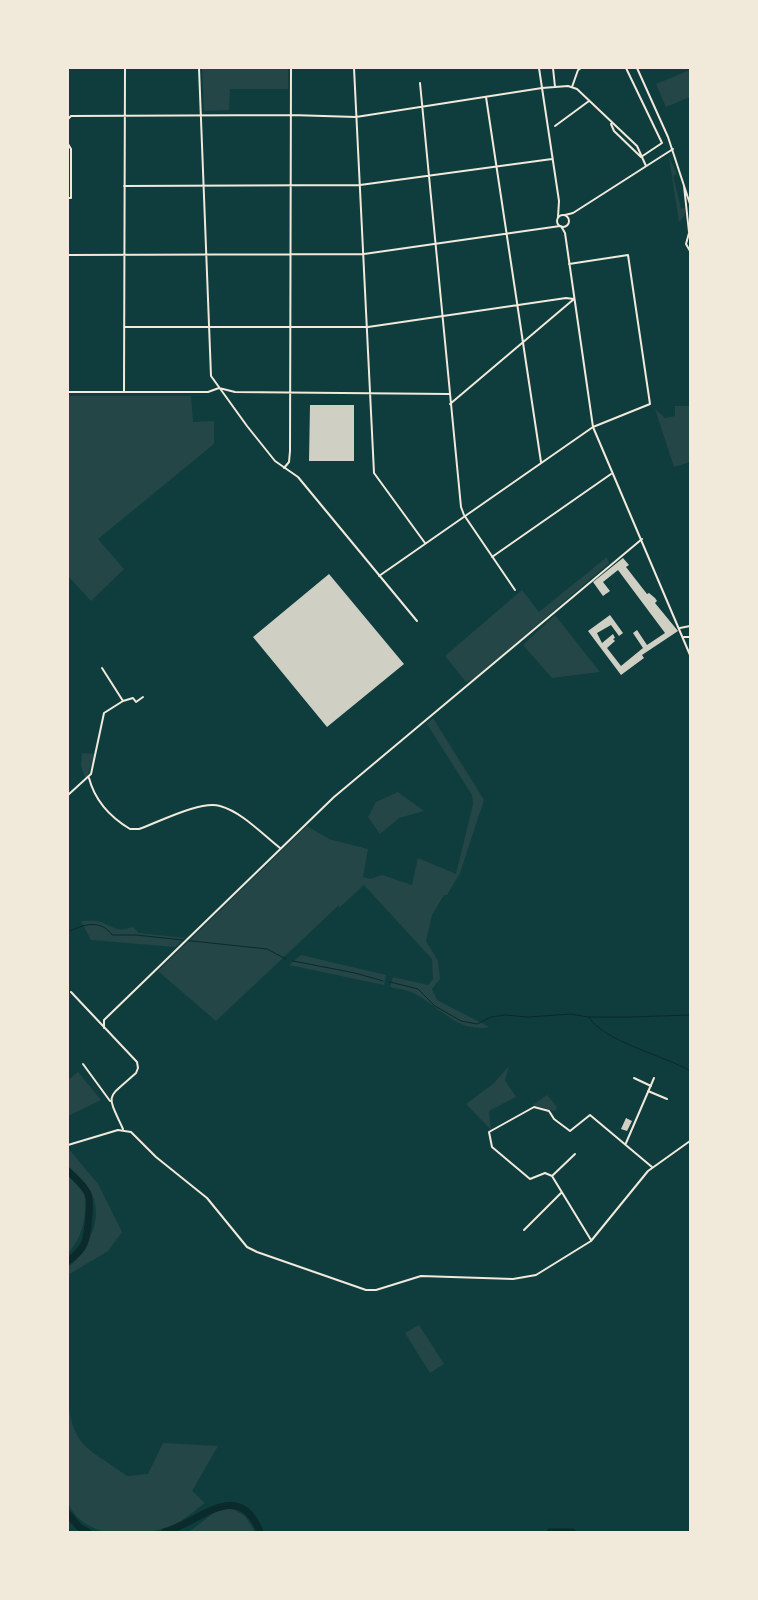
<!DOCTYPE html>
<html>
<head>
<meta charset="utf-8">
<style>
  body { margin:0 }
  #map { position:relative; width:758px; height:1600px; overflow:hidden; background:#0f3d3e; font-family:Roboto,sans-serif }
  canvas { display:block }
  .frame { position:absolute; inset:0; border:69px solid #f1e9da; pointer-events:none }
</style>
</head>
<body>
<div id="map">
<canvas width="758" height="1600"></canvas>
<div class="frame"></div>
</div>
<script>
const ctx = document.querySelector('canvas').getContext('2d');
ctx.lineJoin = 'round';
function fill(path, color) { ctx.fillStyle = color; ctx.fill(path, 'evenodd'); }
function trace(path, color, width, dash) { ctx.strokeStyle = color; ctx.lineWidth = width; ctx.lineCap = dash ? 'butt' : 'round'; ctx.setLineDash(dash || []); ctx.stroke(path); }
const green = new Path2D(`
  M 202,68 L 288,68 L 288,89 L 230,89 L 229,110 L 204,111 Z
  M 690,70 L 690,97 L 666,107 L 656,84 Z
  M 669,157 L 677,174 L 673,176 L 681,209 L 685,208 L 685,215 L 679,222 Z
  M 68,396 L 191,396 L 193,422 L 214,421 L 214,444 L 98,539 L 124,569 L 91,601 L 68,576 Z
  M 675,406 L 690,406 L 690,462 L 674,467 L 655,409 L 665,418 L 675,416 Z
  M 607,557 L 609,563 L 475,678 L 466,682 L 445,656 L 522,590 L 539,612 Z
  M 555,615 L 599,671 L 599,672 L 552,678 L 523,645 Z
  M 433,718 L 484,800 L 460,873 L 447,895 L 444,895 L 432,915 L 426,941 L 438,961 L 440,979 L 432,989 L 437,1000 L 489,1027 C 457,1033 440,1006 413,993 C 406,989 397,989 390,987 L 393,977 L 428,985 L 433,979 L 432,959 L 364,885 L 339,908 L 339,905 L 216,1021 L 158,971 L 307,826 L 329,839 L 368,849 L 363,877 L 370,879 L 382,875 L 412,885 L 418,858 L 456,874 L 473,804 L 472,795 L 427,724 Z
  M 82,753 L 95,754 L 86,780 L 81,766 Z
  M 398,792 L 424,811 L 399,818 L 380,834 L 368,817 L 376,802 Z
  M 81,921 C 86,921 92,920 97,921 C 112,924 114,934 133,927 L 139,933 L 185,938 L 175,947 L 91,940 Z
  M 301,955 L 386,975 L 384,985 L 289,965 Z
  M 509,1066 L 505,1080 L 516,1097 L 489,1111 L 491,1130 L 466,1104 L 494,1083 Z
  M 78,1072 L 101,1100 L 68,1116 L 68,1080 Z
  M 547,1095 L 557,1107 L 555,1111 L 533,1105 Z
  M 68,1148 L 98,1184 L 122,1232 L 108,1251 L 68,1275 L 68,1267 C 76,1262 80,1255 85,1247 C 105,1214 97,1189 68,1167 Z
  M 68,1175 L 86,1195 C 86,1217 83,1237 68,1253 Z
  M 419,1325 L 444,1364 L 430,1373 L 405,1333 Z
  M 68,1402 C 73,1449 92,1450 127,1476 L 148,1474 L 163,1443 L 218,1446 L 192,1491 L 205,1503 C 196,1509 187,1518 177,1523 C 144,1539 85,1542 68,1503 Z
  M 229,1507 L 245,1516 L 255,1532 L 189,1532 L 216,1511 Z`);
const stream = new Path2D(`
  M 68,932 C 83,924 101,919 112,935 L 136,935 L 267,949 L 286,959
  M 293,961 L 355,973 L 383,981
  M 390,982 L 418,989 L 435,1006 L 461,1021 L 477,1024 L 491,1017 L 505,1015 L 528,1017 L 571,1014 L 588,1017 L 631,1017 L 690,1015
  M 589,1017 C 602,1041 666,1056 690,1071`);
const river = new Path2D(`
  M 68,1171 C 74,1177 84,1185 88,1194 C 91,1204 88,1235 84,1244 C 81,1251 74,1257 68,1261
  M 68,1514 L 79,1527 L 88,1532
  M 165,1532 C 198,1523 239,1477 260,1532
  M 550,1532 L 572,1532`);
const building = new Path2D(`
  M 310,405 L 354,405 L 354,461 L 309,461 Z
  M 623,558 L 629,565 L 626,567 L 647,594 L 649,593 L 655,598 L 657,601 L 655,603 L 678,631 L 642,655 L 644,658 L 621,675 L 588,631 L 610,615 L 623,633 L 619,636 L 611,625 L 597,633 L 602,643 L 613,634 L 615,638 L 613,639 L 615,641 L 607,648 L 621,666 L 643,648 L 633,633 L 637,630 L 647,645 L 665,633 L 618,570 L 603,582 L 610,591 L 603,596 L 593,582 Z
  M 329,574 L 404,664 L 327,727 L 253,637 Z
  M 626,1118 L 632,1121 L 627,1131 L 621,1129 Z`);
const minor = new Path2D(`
  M 199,68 L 211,376 L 247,426 L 275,461 L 298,477 L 417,621
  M 354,68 L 374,473 L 425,543
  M 539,68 L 559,201 L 558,217
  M 553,68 L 555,87
  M 626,68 L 662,143 L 641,157
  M 637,68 L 668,137 L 690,204
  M 420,83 L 461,507 L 464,515 L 515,590
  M 572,87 L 578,70 L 581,68
  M 486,97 L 541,462
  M 68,119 L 71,116 L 291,115 L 356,117 L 542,88 L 568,86 L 577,89 L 637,146 L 646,166
  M 611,124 L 614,131 L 641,157
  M 555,126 L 589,101
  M 68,146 L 68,68
  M 124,186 L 360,185 L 552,159
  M 684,186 L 689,232
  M 68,198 L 71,198 L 71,149 L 68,144
  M 565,215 L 573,213 L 673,149
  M557 221a6 6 0 1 1 12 0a6 6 0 1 1-12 0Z
  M 561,226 L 565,233 L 593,427 L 690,655
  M 689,233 L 686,244 L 690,251
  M 68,255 L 364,254 L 560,226
  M 124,327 L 368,327 L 566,298 L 574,299
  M 68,392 L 208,392 L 219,388 L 235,392 L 449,394
  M 124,392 L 125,68
  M 450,404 L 574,299
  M 284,468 L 289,462 L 290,451 L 291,68
  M 492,557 L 611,474
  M 379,576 L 593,427 L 650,404 L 628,255 L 569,264
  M 680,628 L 690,626
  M 684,637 L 690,637
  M 102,668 L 123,701
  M 89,778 C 95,801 110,817 130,829 L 139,829 C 159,822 201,800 220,806 C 242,812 262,834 280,848
  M 68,795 L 91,774 L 104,713 L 123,701 L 133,698 L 136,702 L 143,697
  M 71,992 L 137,1062 L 138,1068 L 136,1073 C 106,1100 106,1092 123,1129
  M 104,1028 L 104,1020 L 334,797 L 642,539
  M 83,1064 L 110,1101
  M 634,1078 L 651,1086
  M 648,1091 L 667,1099
  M 626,1143 L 654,1078
  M 68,1145 L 118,1130 L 131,1132 L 156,1157 L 207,1198 L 247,1247 L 257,1252 L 366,1290 L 376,1290 L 421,1276 L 513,1279 L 536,1275 L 591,1241 L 648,1171 L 690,1141
  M 552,1176 L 545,1173 L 530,1179 L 492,1147 L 489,1132 L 534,1107 L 549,1111 L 554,1119 L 570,1131 L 590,1115 L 652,1167
  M 552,1176 L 591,1240
  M 552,1176 L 575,1154
  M 524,1230 L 561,1193`);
fill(green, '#244646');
trace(stream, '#0a2a2b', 1);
trace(river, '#0a2a2b', 7);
fill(building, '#cfcfc3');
trace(minor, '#f1e9da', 2);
</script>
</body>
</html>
